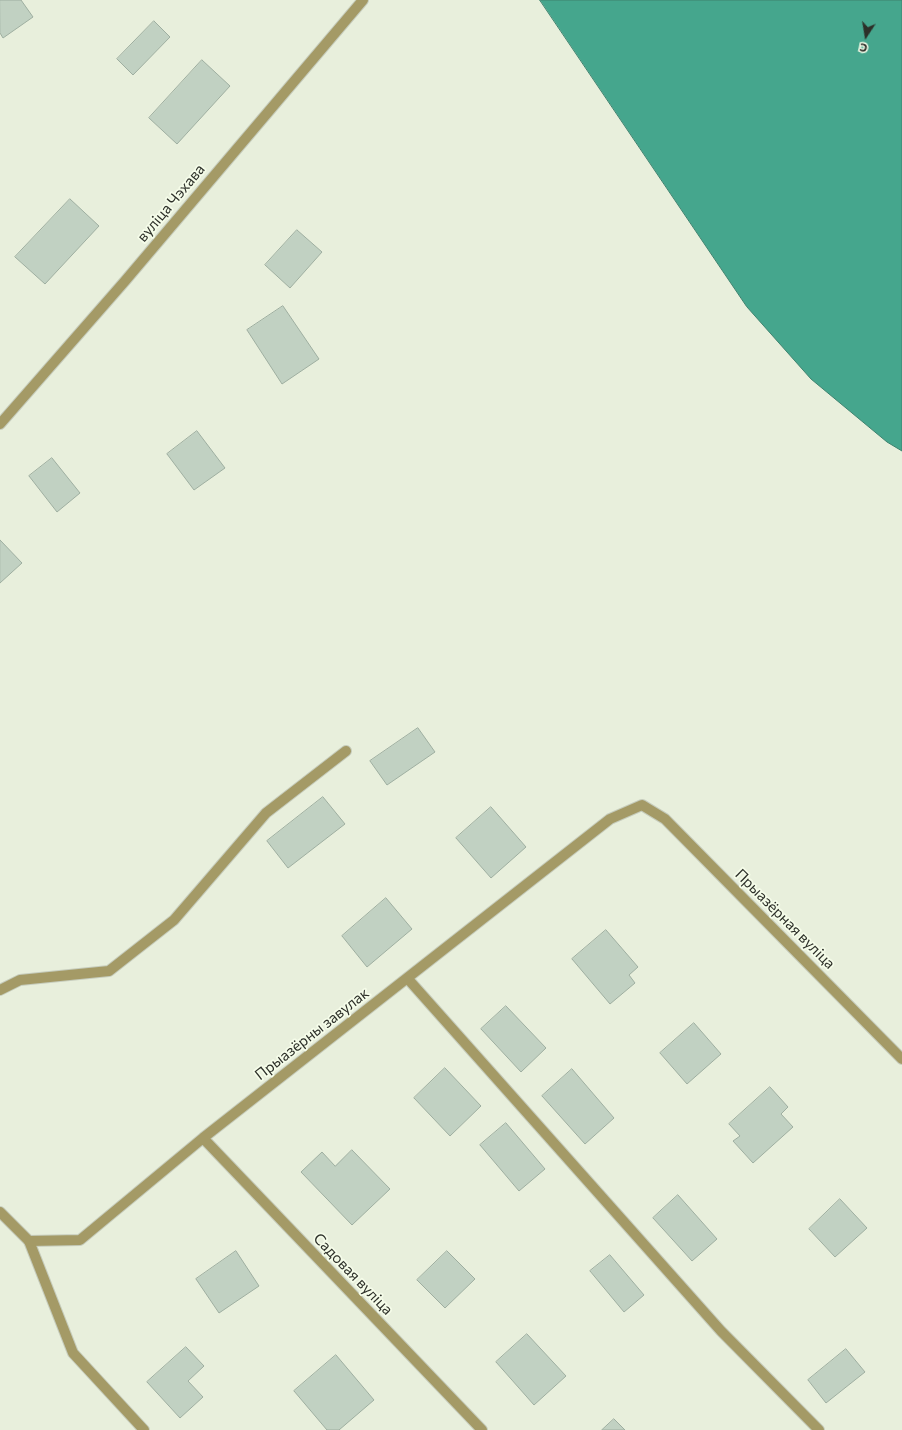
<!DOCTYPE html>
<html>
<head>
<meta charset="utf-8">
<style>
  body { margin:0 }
  #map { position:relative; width:902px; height:1430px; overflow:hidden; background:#e8efdc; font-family:Commissioner,sans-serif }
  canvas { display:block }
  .north { position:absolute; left:846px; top:16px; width:40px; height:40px; -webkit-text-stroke:3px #f5fce9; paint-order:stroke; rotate:192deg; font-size:11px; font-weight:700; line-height:16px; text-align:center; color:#2c2f28 }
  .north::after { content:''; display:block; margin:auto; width:14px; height:18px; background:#2c2f28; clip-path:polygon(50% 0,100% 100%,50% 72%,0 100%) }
</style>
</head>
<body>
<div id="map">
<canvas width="902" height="1430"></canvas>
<div class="north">С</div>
</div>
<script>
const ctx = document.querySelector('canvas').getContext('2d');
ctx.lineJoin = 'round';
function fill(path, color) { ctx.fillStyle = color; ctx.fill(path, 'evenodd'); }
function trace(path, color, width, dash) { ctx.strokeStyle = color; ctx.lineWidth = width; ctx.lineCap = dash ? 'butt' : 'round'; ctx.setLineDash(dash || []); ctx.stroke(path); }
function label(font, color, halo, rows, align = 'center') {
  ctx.font = font + ' Commissioner,sans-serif'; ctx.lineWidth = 3.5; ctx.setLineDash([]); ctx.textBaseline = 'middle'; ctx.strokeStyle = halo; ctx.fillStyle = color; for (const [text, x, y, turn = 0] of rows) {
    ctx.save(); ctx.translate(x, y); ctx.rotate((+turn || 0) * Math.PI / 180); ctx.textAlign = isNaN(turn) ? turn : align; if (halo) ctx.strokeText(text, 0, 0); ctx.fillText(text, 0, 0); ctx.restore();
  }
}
const water = new Path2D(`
  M 540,0 L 902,0 L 902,451 L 887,442 L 811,379 L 747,307 Z`);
const building = new Path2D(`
  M 0,0 L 21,0 L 33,17 L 3,38 L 0,33 Z
  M 154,21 L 170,37 L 133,75 L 117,59 Z
  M 202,60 L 230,86 L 177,144 L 149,118 Z
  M 70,199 L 99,226 L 45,284 L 15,257 Z
  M 297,230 L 322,252 L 290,288 L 265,265 Z
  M 283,306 L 319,359 L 282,384 L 247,330 Z
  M 197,431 L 225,468 L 194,490 L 167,454 Z
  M 52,458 L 80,493 L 57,512 L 29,476 Z
  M 0,540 L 22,563 L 0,583 Z
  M 418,728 L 435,752 L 387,785 L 370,761 Z
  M 323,797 L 345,824 L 288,868 L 267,841 Z
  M 491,807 L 526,847 L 491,878 L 456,838 Z
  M 386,898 L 412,929 L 367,967 L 342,936 Z
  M 606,930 L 638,967 L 629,975 L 635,983 L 610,1004 L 572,959 Z
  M 506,1006 L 546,1048 L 521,1072 L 481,1029 Z
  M 694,1023 L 721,1054 L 687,1084 L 660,1053 Z
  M 445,1068 L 481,1106 L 450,1136 L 414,1098 Z
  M 572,1069 L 614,1118 L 585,1144 L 542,1096 Z
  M 770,1087 L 788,1107 L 781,1114 L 793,1127 L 753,1163 L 733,1141 L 740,1136 L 729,1124 Z
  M 506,1123 L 545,1169 L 519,1191 L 480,1145 Z
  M 352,1150 L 390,1189 L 352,1225 L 301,1172 L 322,1152 L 335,1166 Z
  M 678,1195 L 717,1239 L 692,1261 L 653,1218 Z
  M 840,1199 L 867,1228 L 835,1257 L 809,1229 Z
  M 236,1251 L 259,1286 L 219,1313 L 196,1279 Z
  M 447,1251 L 475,1279 L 445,1308 L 417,1280 Z
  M 610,1255 L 644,1295 L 624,1312 L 590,1271 Z
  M 527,1334 L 566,1376 L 534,1405 L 496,1362 Z
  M 186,1347 L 204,1366 L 188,1381 L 203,1397 L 180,1418 L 147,1382 Z
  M 846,1349 L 865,1372 L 826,1403 L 808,1380 Z
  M 336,1355 L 374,1400 L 339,1430 L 327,1430 L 294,1391 Z
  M 614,1419 L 625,1430 L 602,1430 Z`);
const lane = new Path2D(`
  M 408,979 L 721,1331 L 819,1430
  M 0,990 L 20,980 L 109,971 L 174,920 L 266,813 L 346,751
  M 29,1241 L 73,1353 L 144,1430`);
const street = new Path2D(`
  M 0,424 L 125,281 L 363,0
  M 203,1138 L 482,1430
  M 0,1212 L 29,1241 L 80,1240 L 203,1138 L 610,819 L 642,805 L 665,819 L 902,1059`);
const streetNames = [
  ["вуліца Чэхава",171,203,-50],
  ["Прыазёрная вуліца",785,919,45],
  ["Прыазёрны завулак",312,1034,-38],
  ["Садовая вуліца",353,1274,46]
];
fill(water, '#45a68d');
trace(water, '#3e826f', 1);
fill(building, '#c1d1c2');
trace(building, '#9eaea0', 1);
trace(lane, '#c6ccbc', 12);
trace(street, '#c6ccbc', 12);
trace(lane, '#a49a66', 10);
trace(street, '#a49a66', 10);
label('15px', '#2c2f28', '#f5fce9', streetNames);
</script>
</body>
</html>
